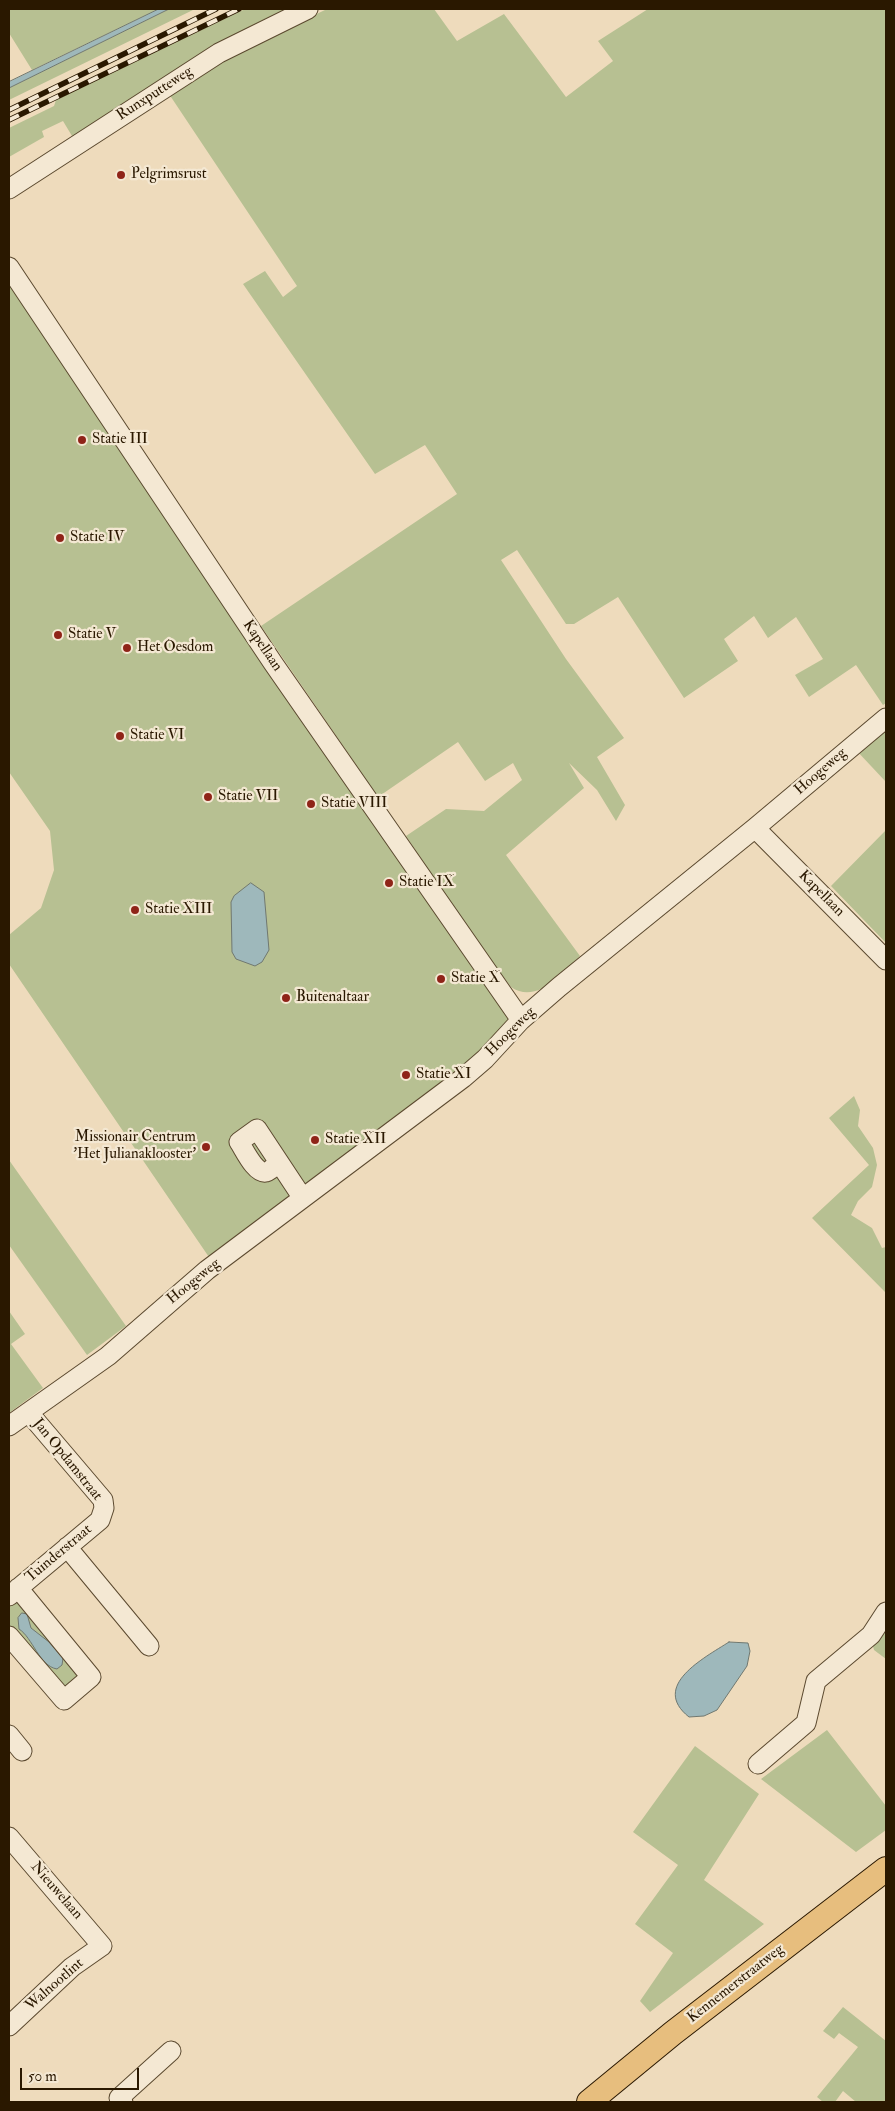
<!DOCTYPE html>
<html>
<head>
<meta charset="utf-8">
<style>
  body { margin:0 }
  #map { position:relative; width:895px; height:2111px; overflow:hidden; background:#eedbbc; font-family:"IM FELL Double Pica",serif }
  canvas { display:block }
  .frame { position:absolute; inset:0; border:10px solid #2a1800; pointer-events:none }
  .scale { position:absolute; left:20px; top:2068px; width:119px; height:22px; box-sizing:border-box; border:2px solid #2a1800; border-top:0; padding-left:6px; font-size:15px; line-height:18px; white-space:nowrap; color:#2a1800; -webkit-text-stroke:4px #f4e8d3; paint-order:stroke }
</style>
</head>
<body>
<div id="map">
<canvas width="895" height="2111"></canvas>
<div class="frame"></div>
<div class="scale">50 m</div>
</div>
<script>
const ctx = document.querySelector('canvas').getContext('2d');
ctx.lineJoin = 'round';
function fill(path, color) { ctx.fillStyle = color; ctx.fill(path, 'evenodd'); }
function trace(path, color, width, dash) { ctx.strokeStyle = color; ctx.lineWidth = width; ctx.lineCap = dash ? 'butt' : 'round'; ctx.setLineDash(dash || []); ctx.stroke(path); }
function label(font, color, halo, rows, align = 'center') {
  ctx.font = font + ' "IM FELL Double Pica",serif'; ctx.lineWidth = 4.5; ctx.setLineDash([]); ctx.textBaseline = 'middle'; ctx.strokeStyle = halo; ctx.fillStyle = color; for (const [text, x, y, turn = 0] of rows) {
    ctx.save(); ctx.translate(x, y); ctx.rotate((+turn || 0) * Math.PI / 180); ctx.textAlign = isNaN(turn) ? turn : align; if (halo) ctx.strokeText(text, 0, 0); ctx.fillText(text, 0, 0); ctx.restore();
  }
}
const green = new Path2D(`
  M 9,9 L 159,9 L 32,70 L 9,33 Z
  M 169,9 L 195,9 L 9,100 L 9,88 Z
  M 245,9 L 293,9 L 75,141 L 63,121 L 42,131 L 44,137 L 9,157 L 9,128 L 54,106 L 56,100 Z
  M 327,9 L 434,9 L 457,41 L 504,14 L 566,97 L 613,61 L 598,41 L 648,9 L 886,9 L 886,703 L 883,705 L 856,665 L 809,697 L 795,675 L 823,659 L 796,617 L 768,638 L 754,616 L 724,639 L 738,661 L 684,698 L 618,597 L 574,624 L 566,624 L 517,550 L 501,560 L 566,659 L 624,738 L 597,757 L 625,805 L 616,821 L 597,790 L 569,763 L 584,788 L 506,855 L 580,956 C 562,973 537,1005 511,987 L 469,932 L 406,836 L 446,809 L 484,811 L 522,780 L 513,763 L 485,781 L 458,742 L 378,797 L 261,626 L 457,494 L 425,445 L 375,474 L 243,284 L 265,271 L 283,297 L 297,286 L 169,94 L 209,66 Z
  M 9,270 L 512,1022 L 461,1073 L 213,1263 L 9,964 L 9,935 L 41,908 L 54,870 L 50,831 L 9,772 Z
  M 882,727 L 886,732 L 886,782 L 856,750 Z
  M 886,830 L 886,943 L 831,886 Z
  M 854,1096 L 860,1110 L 858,1126 L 873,1148 L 877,1165 L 872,1187 L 858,1201 L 851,1215 L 872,1228 L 882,1248 L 886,1247 L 885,1292 L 812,1218 L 869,1165 L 829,1118 Z
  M 9,1160 L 126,1326 L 87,1355 L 9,1245 Z
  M 9,1311 L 25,1334 L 11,1344 L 43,1388 L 9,1413 Z
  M 19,1596 L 81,1673 L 61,1690 L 9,1631 L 9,1605 Z
  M 886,1630 L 886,1659 L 874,1650 L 872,1642 Z
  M 827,1730 L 886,1806 L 886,1830 L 856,1852 L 761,1779 Z
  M 695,1746 L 759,1794 L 704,1880 L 764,1924 L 650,2012 L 640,2001 L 673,1953 L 635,1924 L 678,1865 L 633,1832 Z
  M 843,2007 L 886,2041 L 886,2102 L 856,2102 L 843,2091 L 835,2102 L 823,2102 L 817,2097 L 858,2047 L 839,2033 L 834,2039 L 823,2031 Z`);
const water = new Path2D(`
  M 159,9 L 169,9 L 9,88 L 9,82 Z
  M 251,883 L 264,892 L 269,950 L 262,962 L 255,966 L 236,959 L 232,952 L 231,902 L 234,896 Z
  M 22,1613 L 27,1614 L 31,1628 L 49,1642 L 63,1658 L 62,1665 L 57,1669 C 39,1666 33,1638 19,1629 L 18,1618 Z
  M 729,1642 L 748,1643 L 750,1651 L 747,1666 L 717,1710 L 704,1716 L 689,1717 C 650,1686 704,1658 729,1642 Z`);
const minor = new Path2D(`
  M 9,189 L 219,53 L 308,9
  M 9,267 L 273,663 L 521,1020
  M 755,828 L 886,960
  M 279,1162 C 276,1165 270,1171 266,1172 C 255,1174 244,1149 239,1142 L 257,1129 L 302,1197
  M 9,1426 L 108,1356 L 207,1270 L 463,1078 L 485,1059 L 521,1020 L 559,987 L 755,828 L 886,718
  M 67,1547 L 149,1646
  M 9,1596 L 100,1520 L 104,1508 L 103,1500 L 29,1413
  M 9,1636 L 64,1700 L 91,1677 L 18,1588
  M 9,1735 L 22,1751
  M 758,1764 L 806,1723 L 816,1681 L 871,1635 L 886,1612
  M 9,1837 L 102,1946 L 72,1967 L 9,2026
  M 123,2102 L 119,2098 L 171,2051`);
const major = new Path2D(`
  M 589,2102 L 673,2033 L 886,1869`);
const rail = new Path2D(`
  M 9,110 L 216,9
  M 9,120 L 239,9`);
const markers = [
  [121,175,5,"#8f2418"],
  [82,440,5,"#8f2418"],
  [60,538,5,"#8f2418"],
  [58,635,5,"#8f2418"],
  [127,648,5,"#8f2418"],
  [120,736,5,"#8f2418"],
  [208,797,5,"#8f2418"],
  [311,804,5,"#8f2418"],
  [389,883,5,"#8f2418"],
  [135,910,5,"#8f2418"],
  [441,979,5,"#8f2418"],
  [286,998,5,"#8f2418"],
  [406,1075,5,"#8f2418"],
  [315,1140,5,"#8f2418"],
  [206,1147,5,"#8f2418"]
];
const streetNames = [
  ["Runxputteweg",155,94,-33],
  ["Kapellaan",262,646,56],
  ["Hoogeweg",821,772,-41],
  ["Kapellaan",821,894,45],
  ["Hoogeweg",511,1032,-45],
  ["Hoogeweg",194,1282,-39],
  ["Jan Opdamstraat",67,1460,51],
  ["Tuinderstraat",59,1554,-40],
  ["Nieuwelaan",56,1891,49],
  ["Kennemerstraatweg",736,1984,-38],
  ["Walnootlint",55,1985,-41]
];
const poiNames = [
  ["Pelgrimsrust",131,175],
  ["Statie III",92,440],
  ["Statie IV",70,538],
  ["Statie V",68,635],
  ["Het Oesdom",137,648],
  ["Statie VI",130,736],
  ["Statie VII",218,797],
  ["Statie VIII",321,804],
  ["Statie IX",399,883],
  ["Statie XIII",145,910],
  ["Statie X",451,979],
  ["Buitenaltaar",296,998],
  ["Statie XI",416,1075],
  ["Missionair Centrum",196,1138,"right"],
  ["'Het Julianaklooster'",196,1155,"right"],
  ["Statie XII",325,1140]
];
fill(green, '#b7c092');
fill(water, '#9eb8bb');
trace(water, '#707870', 1);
trace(minor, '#5b492f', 21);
trace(major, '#2a1800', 26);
trace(minor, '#f4e8d3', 19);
trace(major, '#e7be7e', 24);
trace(rail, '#2a1800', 5.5);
trace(rail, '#f4e8d3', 4, [11]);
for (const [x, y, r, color] of markers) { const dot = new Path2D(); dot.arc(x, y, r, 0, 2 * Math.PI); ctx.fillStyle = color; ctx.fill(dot); trace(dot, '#f4e8d3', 2); }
label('15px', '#2a1800', '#f4e8d3', streetNames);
label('15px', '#2a1800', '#f4e8d3', poiNames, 'left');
</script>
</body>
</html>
